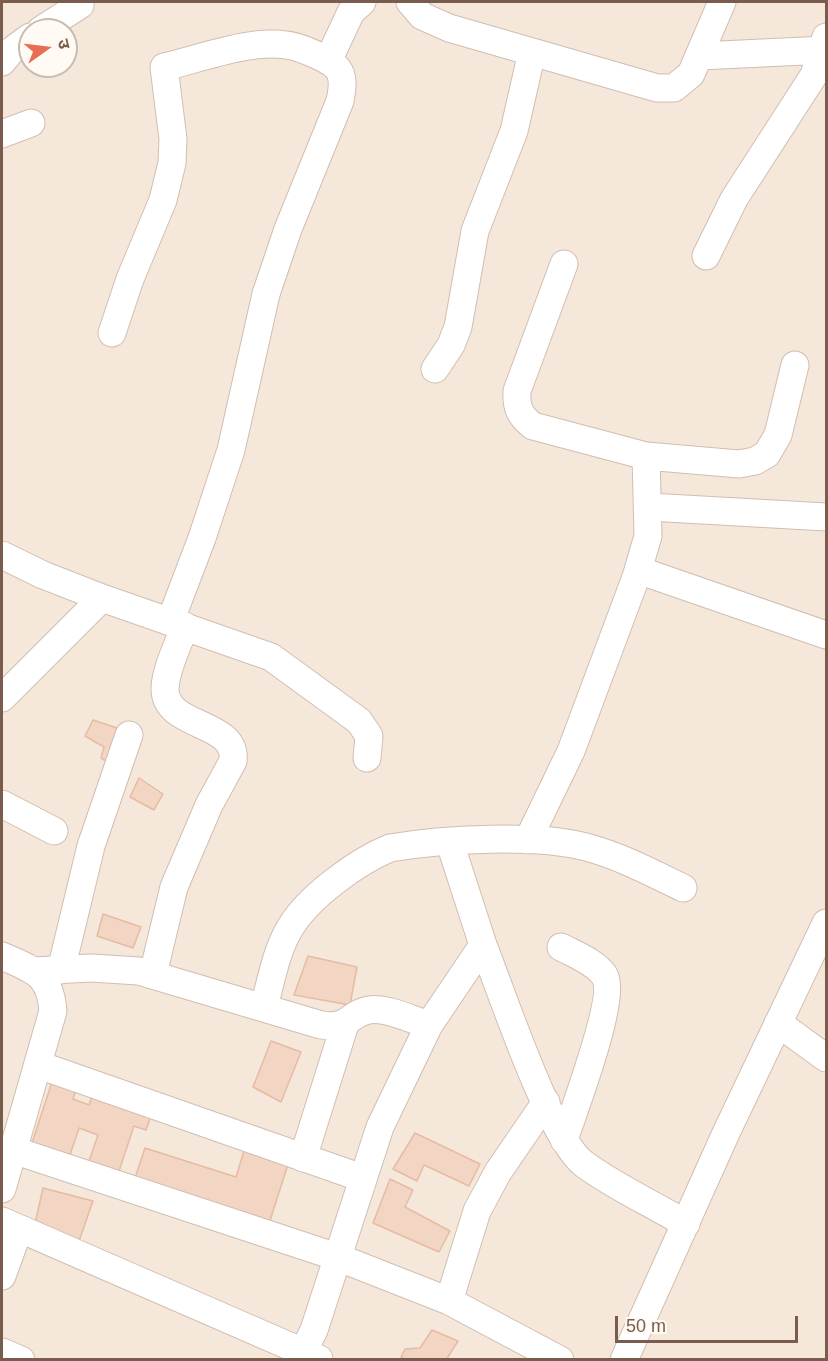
<!DOCTYPE html>
<html>
<head>
<meta charset="utf-8">
<style>
  body { margin:0 }
  #map { position:relative; width:828px; height:1361px; overflow:hidden; background:#fdf6ec; font-family:Helvetica,"Noto Sans Devanagari",sans-serif }
  canvas { display:block }
  .frame { position:absolute; inset:0; border:3px solid #7a5c4d; pointer-events:none }
  .north { position:absolute; left:18px; top:18px; width:60px; height:60px; box-sizing:border-box; background:#fffaf3; border:2px solid #cabbb1; border-radius:50%; rotate:76deg; font-size:16px; font-weight:700; line-height:24px; text-align:center; color:#7a5c4d }
  .north::after { content:''; display:block; margin:auto; width:21px; height:27px; background:#e76f51; clip-path:polygon(50% 0,100% 100%,50% 72%,0 100%) }
  .scale { position:absolute; left:615px; top:1316px; width:183px; height:27px; box-sizing:border-box; border:3px solid #7a5c4d; border-top:0; padding-left:8px; font-size:18px; line-height:21px; white-space:nowrap; color:#7a5c4d; -webkit-text-stroke:4px #fffaf3; paint-order:stroke }
</style>
</head>
<body>
<div id="map">
<canvas width="828" height="1361"></canvas>
<div class="frame"></div>
<div class="north">उ</div>
<div class="scale">50 m</div>
</div>
<script>
const ctx = document.querySelector('canvas').getContext('2d');
ctx.lineJoin = 'round';
function fill(path, color) { ctx.fillStyle = color; ctx.fill(path, 'evenodd'); }
function trace(path, color, width, dash) { ctx.strokeStyle = color; ctx.lineWidth = width; ctx.lineCap = dash ? 'butt' : 'round'; ctx.setLineDash(dash || []); ctx.stroke(path); }
const residential = new Path2D(`
  M 2,2 L 826,2 L 826,1359 L 2,1359 ZM 30,30 L 66,30 L 66,66 L 30,66 Z`);
const building = new Path2D(`
  M 93,720 L 126,731 L 113,765 L 101,758 L 104,747 L 85,736 Z
  M 139,778 L 163,794 L 154,810 L 130,797 Z
  M 103,914 L 141,927 L 133,948 L 97,936 Z
  M 308,956 L 357,967 L 350,1005 L 294,995 Z
  M 271,1041 L 301,1052 L 281,1102 L 253,1087 Z
  M 52,1082 L 76,1090 L 73,1099 L 89,1105 L 92,1096 L 151,1116 L 146,1130 L 134,1126 L 118,1174 L 88,1164 L 98,1135 L 79,1128 L 69,1158 L 31,1146 Z
  M 415,1133 L 480,1164 L 469,1186 L 424,1165 L 417,1181 L 393,1169 Z
  M 247,1141 L 291,1155 L 267,1230 L 132,1187 L 145,1148 L 236,1177 Z
  M 390,1179 L 413,1190 L 405,1207 L 450,1231 L 439,1252 L 373,1223 Z
  M 43,1188 L 93,1201 L 78,1244 L 34,1228 Z
  M 432,1330 L 458,1341 L 446,1360 L 407,1360 L 401,1357 L 405,1349 L 420,1348 Z`);
const minor = new Path2D(`
  M 410,2 L 422,16 L 449,28 L 657,88 L 674,88 L 691,74 L 722,2
  M 41,30 L 80,5 L 73,2
  M 699,56 L 826,50
  M 328,61 L 351,12 L 362,2
  M 2,62 L 11,51 L 30,37
  M 2,134 L 31,123
  M 706,256 L 734,199 L 814,75 L 826,37
  M 564,264 L 517,391 C 516,408 520,416 533,426 L 646,456 L 739,464 L 755,461 L 767,454 L 778,435 L 795,365
  M 112,333 L 130,279 L 163,200 L 172,163 L 173,139 L 164,67 C 199,59 250,39 286,45 C 298,46 310,52 321,57 C 343,67 345,78 340,101 L 288,229 L 266,294 L 231,450 L 202,538 L 170,622
  M 435,369 L 451,345 L 458,327 L 475,231 L 514,131 L 532,52
  M 649,507 L 826,517
  M 2,555 L 43,575 L 102,598 L 271,657 L 359,721 L 369,736 L 367,758
  M 638,570 L 826,635
  M 2,698 L 102,598
  M 2,804 L 54,831
  M 528,840 L 571,751 L 636,577 L 648,536 L 646,456
  M 450,843 L 483,945
  M 561,947 C 574,954 595,962 604,975 C 618,996 573,1112 564,1140
  M 2,956 C 33,970 50,973 53,1011 L 2,1189
  M 61,970 L 91,846 L 129,735
  M 34,971 L 91,968 L 139,971 L 321,1025 C 351,1029 347,1014 369,1010 C 387,1007 412,1020 429,1025
  M 153,974 L 174,887 L 209,805 L 233,761 C 238,720 164,729 165,688 C 166,668 178,645 185,626
  M 264,1007 C 271,981 276,951 290,928 C 308,897 358,861 390,848 C 443,839 535,834 586,847 C 620,856 652,873 683,888
  M 778,1023 L 826,1058
  M 39,1065 L 362,1178
  M 13,1150 L 337,1257 L 449,1301 L 560,1360
  M 303,1158 L 345,1024
  M 2,1221 L 319,1359
  M 2,1276 L 19,1229
  M 449,1301 L 477,1211 L 498,1172 L 546,1102
  M 2,1352 L 21,1360
  M 299,1360 L 314,1330 L 380,1127 L 429,1025 L 483,945 C 501,990 550,1139 584,1164 C 615,1187 653,1204 686,1224
  M 624,1360 L 726,1133 L 826,923`);
fill(residential, '#f5e8da');
fill(building, '#f3d5c3');
trace(building, '#e6bba3', 1.5);
trace(minor, '#d1beb0', 29);
trace(minor, '#fff', 27);
</script>
</body>
</html>
